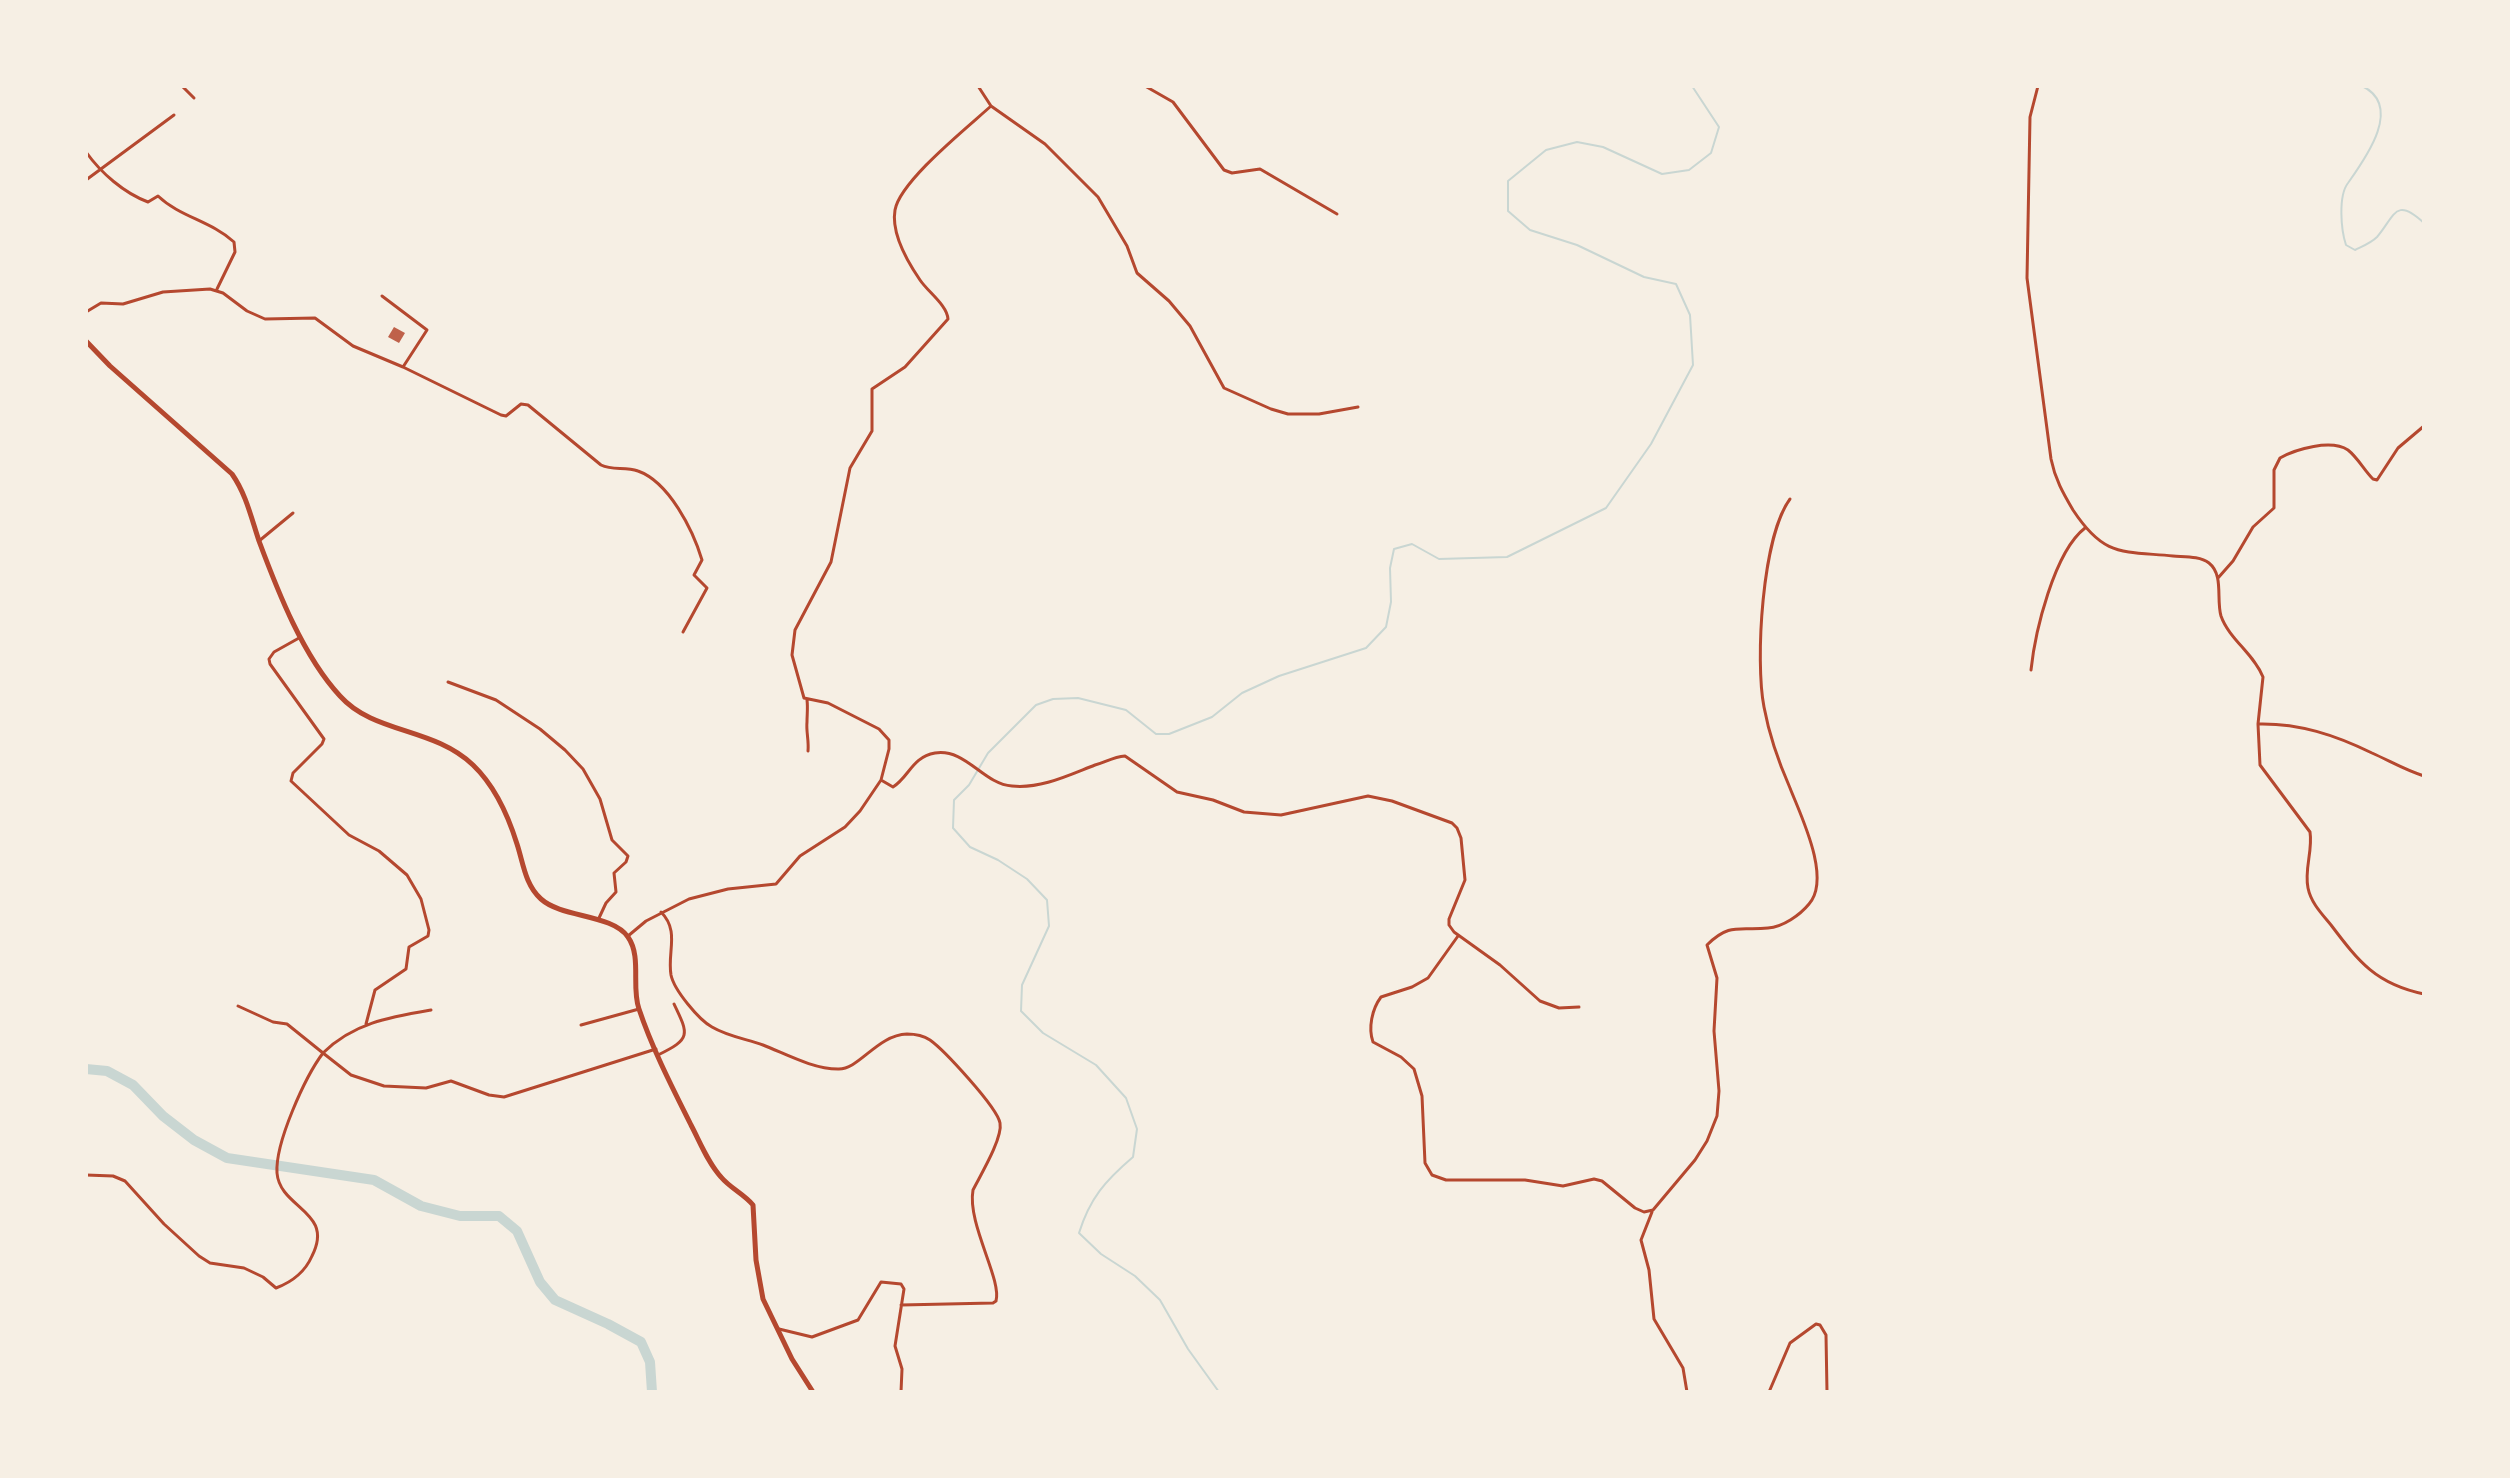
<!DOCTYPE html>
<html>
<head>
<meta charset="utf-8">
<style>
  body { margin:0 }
  #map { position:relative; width:2510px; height:1478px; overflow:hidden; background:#f6efe4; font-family:Jost,sans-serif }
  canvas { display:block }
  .frame { position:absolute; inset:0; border:88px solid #f6efe4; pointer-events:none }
</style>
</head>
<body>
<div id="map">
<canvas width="2510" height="1478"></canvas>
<div class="frame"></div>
</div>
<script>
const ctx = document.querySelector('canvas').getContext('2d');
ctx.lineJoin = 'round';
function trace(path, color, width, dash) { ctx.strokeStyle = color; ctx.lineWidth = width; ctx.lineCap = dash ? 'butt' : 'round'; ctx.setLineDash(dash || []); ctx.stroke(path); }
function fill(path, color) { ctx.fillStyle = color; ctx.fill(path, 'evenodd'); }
const stream = new Path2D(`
  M 2362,86 C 2404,106 2365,159 2348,183 C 2338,196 2341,230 2346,245 L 2355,250 C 2363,246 2371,243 2377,237 C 2395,216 2395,196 2424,223
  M 1219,1392 L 1188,1349 L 1160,1300 L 1135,1276 L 1101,1254 L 1079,1233 C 1090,1198 1105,1181 1133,1157 L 1137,1129 L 1126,1098 L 1096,1065 L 1043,1033 L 1021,1011 L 1022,985 L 1049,926 L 1047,900 L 1027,879 L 998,860 L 970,847 L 953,828 L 954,800 L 969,785 L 988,753 L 1036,705 L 1053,699 L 1078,698 L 1126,710 L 1156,734 L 1169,734 L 1212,717 L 1242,693 L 1279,676 L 1366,648 L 1386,627 L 1391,602 L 1390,568 L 1394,549 L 1412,544 L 1439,559 L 1507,557 L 1606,508 L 1651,444 L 1693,365 L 1690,315 L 1676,284 L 1644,277 L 1577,245 L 1530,230 L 1508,211 L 1508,181 L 1546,150 L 1577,142 L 1603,147 L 1662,174 L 1689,170 L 1711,153 L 1719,127 L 1692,86`);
const river = new Path2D(`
  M 86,1069 L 107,1071 L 133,1085 L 163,1116 L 194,1140 L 227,1158 L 374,1180 L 421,1206 L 460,1216 L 499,1216 L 517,1231 L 540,1282 L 555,1300 L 608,1324 L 641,1342 L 650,1362 L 652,1392`);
const building = new Path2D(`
  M 394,327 L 405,333 L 399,343 L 388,337 Z`);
const minor = new Path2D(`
  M 182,86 L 194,98
  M 978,86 L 991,106 L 1045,144 L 1098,197 L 1127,246 L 1137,273 L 1169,301 L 1190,326 L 1224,388 L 1271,409 L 1288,414 L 1319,414 L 1358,407
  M 1145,86 L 1173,102 L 1224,170 L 1232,173 L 1260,169 L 1337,214
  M 2038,86 L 2030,117 L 2027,278 L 2051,459 C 2055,479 2063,493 2073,510 C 2104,557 2121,551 2173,556 C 2184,557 2200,556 2209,563 C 2224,575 2216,599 2221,616 C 2229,639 2254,654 2263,677 L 2258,724 L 2260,765 L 2310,832 C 2313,851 2304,869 2308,888 C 2311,903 2322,914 2331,925 C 2359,962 2376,984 2424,994
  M 86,152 C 101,173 124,193 148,202 L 158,196 C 180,217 211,221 234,242 L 235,252 L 217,289
  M 86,180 L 174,115
  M 382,296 L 427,330 L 403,367
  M 86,312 L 101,303 L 123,304 L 163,292 L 210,289 L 223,293 L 247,311 L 265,319 L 315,318 L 353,346 L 403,367 L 501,415 L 506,416 L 521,404 L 528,405 L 601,465 C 613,471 625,466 638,471 C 669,482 693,530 702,560 L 694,575 L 707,588 L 683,632
  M 259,541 L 293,513
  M 2218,578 L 2233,561 L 2253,527 L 2274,508 L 2274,470 L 2280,458 C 2296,449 2331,439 2348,450 C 2358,458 2364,470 2373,479 L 2377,480 L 2398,448 L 2424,426
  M 299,638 L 274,652 L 269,659 L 270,664 L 324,739 L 322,744 L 293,773 L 291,781 L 349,835 L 379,851 L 407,875 L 421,899 L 429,930 L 428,936 L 409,947 L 406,969 L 375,990 L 366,1024
  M 2031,670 C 2035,632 2054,552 2085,528
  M 448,682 L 496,700 L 540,729 L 565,750 L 583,769 L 600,799 L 612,840 L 628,856 L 626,862 L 614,873 L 616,892 L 606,903 L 599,918
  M 807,700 C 808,708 807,714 807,722 C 806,731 809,741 808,751
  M 2258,724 C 2299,723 2335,735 2372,753 C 2390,761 2405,770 2424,776
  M 881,780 L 893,787 C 909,777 912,757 935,753 C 966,748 983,784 1012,786 C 1041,789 1069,775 1095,765 C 1106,762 1113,757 1125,756 L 1177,792 L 1213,800 L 1244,812 L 1281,815 L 1368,796 L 1392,801 L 1452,823 L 1457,828 L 1461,838 L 1465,880 L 1449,919 L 1449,925 L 1454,932 L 1500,965 L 1540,1001 L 1559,1008 L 1579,1007
  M 661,912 C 680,931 667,952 671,975 C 674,990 699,1020 712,1027 C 727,1036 746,1039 763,1045 C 786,1054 813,1069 838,1069 C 859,1070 877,1035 907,1034 C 914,1034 924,1036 930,1040 C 944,1050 997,1107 1000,1123 C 1003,1138 980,1176 973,1190 C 967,1224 1002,1279 996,1301 L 993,1303 L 901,1305
  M 628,936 L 646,921 L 689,899 L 728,889 L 776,884 L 800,856 L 845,827 L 860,811 L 881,780 L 889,749 L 889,740 L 879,729 L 828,703 L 804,698 L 792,655 L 795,630 L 831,562 L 850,468 L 872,431 L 872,389 L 905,367 L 948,319 C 947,305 928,292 920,280 C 907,261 891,233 895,210 C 900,181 968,127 991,106
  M 1458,936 L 1428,978 L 1412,987 L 1381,997 C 1372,1009 1368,1028 1373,1042 L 1401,1057 L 1414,1069 L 1422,1096 L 1425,1163 L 1432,1175 L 1446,1180 L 1525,1180 L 1563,1186 L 1594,1179 L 1602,1181 L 1635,1208 L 1644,1212 L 1653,1210 L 1695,1160 L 1707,1141 L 1717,1116 L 1719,1091 L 1714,1031 L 1717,978 L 1707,945 C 1730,922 1740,931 1768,928 C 1783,927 1800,915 1809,904 C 1832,878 1800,814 1790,788 C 1779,763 1769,734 1764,707 C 1755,661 1762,537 1790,499
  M 238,1006 L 273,1022 L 287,1024 L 323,1053 C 353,1023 390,1017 431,1010
  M 581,1025 L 639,1009
  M 658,1055 C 691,1039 689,1035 674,1004
  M 86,1175 L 113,1176 L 125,1181 L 164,1224 L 199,1256 L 210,1263 L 244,1268 L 263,1277 L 276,1288 C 292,1282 305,1272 312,1256 C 335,1211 280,1209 277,1173 C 275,1143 305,1077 323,1053 L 351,1075 L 384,1086 L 426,1088 L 451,1081 L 489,1095 L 504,1097 L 656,1049
  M 1652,1212 L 1641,1240 L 1649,1270 L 1654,1319 L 1683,1368 L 1687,1392
  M 779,1329 L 812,1337 L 858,1320 L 881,1282 L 901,1284 L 904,1289 L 895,1346 L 902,1369 L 901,1392
  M 1769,1392 L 1790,1343 L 1816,1324 L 1820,1325 L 1826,1335 L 1827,1392`);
const trunk = new Path2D(`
  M 86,341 L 110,366 L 232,474 C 246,494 251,517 259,541 C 278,592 303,656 340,696 C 374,734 433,727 473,765 C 495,786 508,815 517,844 C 523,862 525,885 541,899 C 562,918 612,914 628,937 C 642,957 631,987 639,1009 C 652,1048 672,1087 691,1125 C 700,1142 708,1163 721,1177 C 730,1188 744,1194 753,1205 L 756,1260 L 763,1299 L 792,1359 L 813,1392`);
trace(stream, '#c9d6d2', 2);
trace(river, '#c9d6d2', 10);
fill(building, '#bf614a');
trace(minor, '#b5482f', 3);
trace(trunk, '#b5482f', 5);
</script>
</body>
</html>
